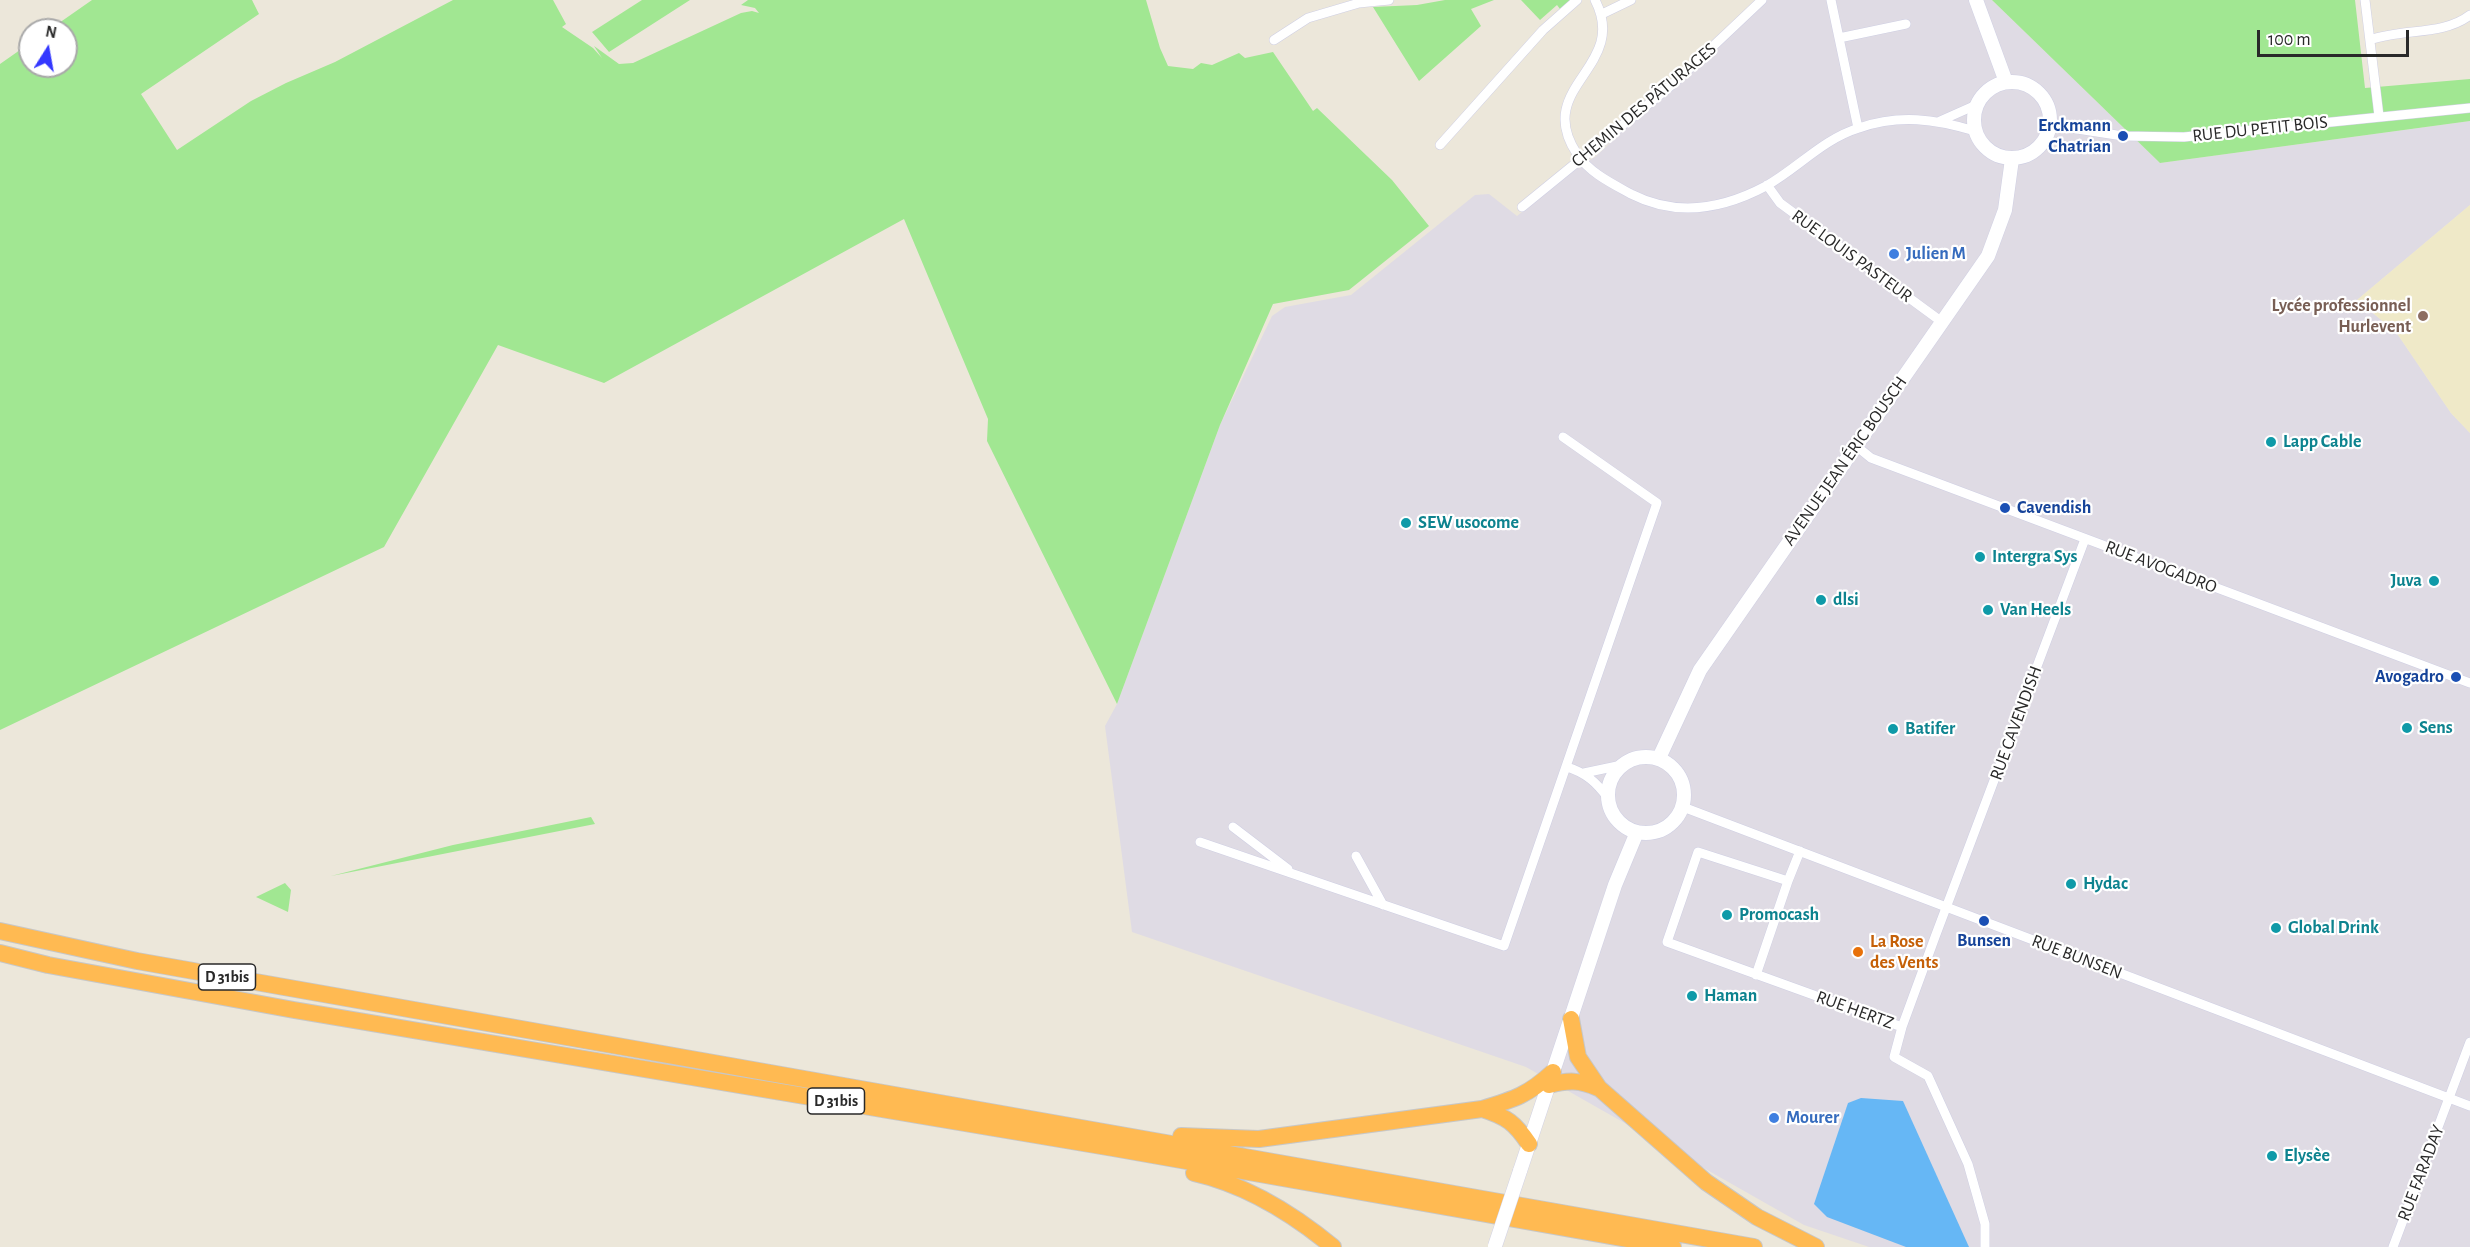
<!DOCTYPE html>
<html>
<head>
<meta charset="utf-8">
<style>
  body { margin:0 }
  #map { position:relative; width:2470px; height:1247px; overflow:hidden; background:#ece7da; font-family:"Alegreya Sans",sans-serif }
  canvas { display:block }
  .north { position:absolute; left:18px; top:18px; width:60px; height:60px; box-sizing:border-box; background:#fff; border:2px solid #a9a9a9; border-radius:50%; rotate:11deg; font-size:16px; font-weight:700; line-height:24px; text-align:center; color:#292929 }
  .north::after { content:''; display:block; margin:auto; width:21px; height:27px; background:#3438ff; clip-path:polygon(50% 0,100% 100%,50% 72%,0 100%) }
  .scale { position:absolute; left:2257px; top:30px; width:152px; height:27px; box-sizing:border-box; border:3px solid #292929; border-top:0; padding-left:8px; font-size:18px; line-height:21px; white-space:nowrap; color:#292929; -webkit-text-stroke:4px #fff; paint-order:stroke }
</style>
</head>
<body>
<div id="map">
<canvas width="2470" height="1247"></canvas>
<div class="north">N</div>
<div class="scale">100 m</div>
</div>
<script>
const ctx = document.querySelector('canvas').getContext('2d');
ctx.lineJoin = 'round';
function fill(path, color) { ctx.fillStyle = color; ctx.fill(path, 'evenodd'); }
function trace(path, color, width, dash) { ctx.strokeStyle = color; ctx.lineWidth = width; ctx.lineCap = dash ? 'butt' : 'round'; ctx.setLineDash(dash || []); ctx.stroke(path); }
function label(font, color, halo, rows, align = 'center') {
  ctx.font = font + ' "Alegreya Sans",sans-serif'; ctx.lineWidth = 4.5; ctx.setLineDash([]); ctx.textBaseline = 'middle'; ctx.strokeStyle = halo; ctx.fillStyle = color; for (const [text, x, y, turn = 0] of rows) {
    ctx.save(); ctx.translate(x, y); ctx.rotate((+turn || 0) * Math.PI / 180); ctx.textAlign = isNaN(turn) ? turn : align; if (halo) ctx.strokeText(text, 0, 0); ctx.fillText(text, 0, 0); ctx.restore();
  }
}
const industrial = new Path2D(`
  M 1764,0 L 1992,0 L 2160,163 L 2470,121 L 2470,205 L 2357,300 L 2396,332 L 2451,413 L 2470,433 L 2470,1247 L 1869,1247 L 1804,1225 L 1526,1067 L 1132,932 L 1105,726 L 1117,704 L 1220,425 L 1272,316 L 1285,307 L 1351,295 L 1475,195 L 1489,194 L 1517,216 L 1579,166 L 1595,157 Z`);
const education = new Path2D(`
  M 2470,205 L 2470,433 L 2451,413 L 2396,332 L 2357,300 Z`);
const green = new Path2D(`
  M 92,0 L 252,0 L 259,14 L 141,94 L 177,150 L 251,101 L 286,83 L 335,62 L 453,0 L 553,0 L 566,24 L 562,27 L 593,48 L 602,58 L 594,46 L 619,64 L 633,63 L 741,13 L 752,11 L 759,13 L 755,8 L 741,5 L 748,0 L 1146,0 L 1160,48 L 1168,66 L 1193,69 L 1201,63 L 1212,65 L 1239,53 L 1245,58 L 1273,52 L 1313,111 L 1317,108 L 1392,180 L 1429,226 L 1349,290 L 1273,304 L 1220,425 L 1117,704 L 987,441 L 988,419 L 904,219 L 604,383 L 498,345 L 384,547 L 0,730 L 0,64 L 30,43 L 30,66 L 66,66 L 66,30 L 49,30 Z
  M 642,0 L 690,0 L 609,52 L 592,32 Z
  M 1445,0 L 1494,0 L 1471,9 L 1481,26 L 1419,81 L 1373,7 L 1417,5 Z
  M 1521,0 L 1571,0 L 1560,9 L 1557,5 L 1540,20 Z
  M 1992,0 L 2355,0 L 2365,88 L 2470,79 L 2470,121 L 2160,163 Z
  M 591,817 L 595,824 L 331,876 L 453,845 Z
  M 285,883 L 291,890 L 288,912 L 256,897 Z`);
const water = new Path2D(`
  M 1861,1098 L 1903,1101 L 1969,1247 L 1906,1247 L 1827,1217 L 1814,1204 L 1848,1103 Z`);
const street = new Path2D(`
  M 1595,0 C 1630,68 1532,86 1577,154 C 1590,173 1611,183 1631,194 C 1676,217 1723,209 1766,186 C 1798,168 1823,139 1859,128 C 1899,114 1935,119 1975,131
  M 1831,0 L 1858,128
  M 2365,0 L 2379,116
  M 1602,14 L 1631,0
  M 1839,38 L 1906,24
  M 1274,40 L 1308,18 L 1359,3 L 1389,0
  M 2370,40 C 2402,28 2443,36 2470,15
  M 1940,121 L 1976,105
  M 2051,125 L 2123,136 L 2184,137 L 2470,108
  M 1440,145 L 1543,30 L 1577,0
  M 1767,185 L 1780,203 L 1942,322
  M 1522,207 L 1673,84 L 1762,0
  M 1855,445 L 1871,458 L 2470,683
  M 1567,767 C 1586,773 1596,782 1608,798
  M 1584,773 L 1622,765
  M 1683,807 L 2470,1106
  M 1233,827 L 1288,869
  M 1200,842 L 1504,946 L 1657,503 L 1563,437
  M 1356,856 L 1383,905
  M 1788,881 L 1800,851
  M 1756,975 L 1788,881 L 1698,852 L 1667,942 L 1902,1027
  M 1985,1247 L 1985,1224 L 1968,1164 L 1928,1076 L 1894,1057 L 1902,1027 L 1935,937 L 2085,539
  M 2393,1247 L 2470,1042`);
const secondary = new Path2D(`
  M 1976,0 L 2006,82
  M1974 120a38 38 0 1 1 76 0a38 38 0 1 1-76 0Z
  M1608 795a38 38 0 1 1 76 0a38 38 0 1 1-76 0Z
  M 1659,758 L 1700,670 L 1988,256 L 2005,210 L 2012,159
  M 1520,1171 L 1615,885 L 1637,832`);
const highway = new Path2D(`
  M 0,931 L 137,961 L 1754,1247
  M 0,953 L 48,965 L 294,1010 L 1113,1148 L 1673,1247
  M 1571,1019 L 1578,1057 L 1599,1088 L 1706,1182 L 1757,1217 L 1816,1247
  M 1549,1085 C 1568,1080 1580,1080 1598,1088
  M 1482,1109 C 1515,1099 1528,1095 1553,1072
  M 1181,1136 L 1259,1139 L 1482,1109 C 1507,1117 1515,1123 1529,1144
  M 1194,1173 C 1247,1185 1292,1213 1333,1247`);
const secondaryBridge = new Path2D(`
  M 1495,1246 L 1520,1171`);
const markers = [
  [2123,136,6,"#1a4fb4"],
  [1894,254,6,"#3f7fe0"],
  [2423,316,6,"#8d6e63"],
  [2271,442,6,"#0f9aa8"],
  [2005,508,6,"#1a4fb4"],
  [1406,523,6,"#0f9aa8"],
  [1980,557,6,"#0f9aa8"],
  [2434,581,6,"#0f9aa8"],
  [1821,600,6,"#0f9aa8"],
  [1988,610,6,"#0f9aa8"],
  [2456,677,6,"#1a4fb4"],
  [2407,728,6,"#0f9aa8"],
  [1893,729,6,"#0f9aa8"],
  [2071,884,6,"#0f9aa8"],
  [1727,915,6,"#0f9aa8"],
  [1984,921,6,"#1a4fb4"],
  [2276,928,6,"#0f9aa8"],
  [1858,952,6,"#e8710a"],
  [1692,996,6,"#0f9aa8"],
  [1774,1118,6,"#3f7fe0"],
  [2272,1156,6,"#0f9aa8"]
];
const shields = [
  [227,977,57],
  [836,1101,57]
];
const shieldNames = [
  ["D 31bis",227,977],
  ["D 31bis",836,1101]
];
const streetNames = [
  ["CHEMIN DES PÂTURAGES",1644,105,-40],
  ["RUE DU PETIT BOIS",2260,129,-6],
  ["RUE LOUIS PASTEUR",1852,256,36],
  ["AVENUE JEAN ÉRIC BOUSCH",1845,461,-55],
  ["RUE AVOGADRO",2161,567,21],
  ["RUE CAVENDISH",2016,723,-70],
  ["RUE BUNSEN",2077,957,21],
  ["RUE HERTZ",1855,1010,20],
  ["RUE FARADAY",2421,1173,-69]
];
const transitNames = [
  ["Erckmann",2111,126],
  ["Chatrian",2111,147],
  ["Cavendish",2017,508,"left"],
  ["Avogadro",2444,677],
  ["Bunsen",1984,941,"center"]
];
const shopNames = [
  ["Julien M",1906,254],
  ["Mourer",1786,1118]
];
const educationNames = [
  ["Lycée professionnel",2411,306],
  ["Hurlevent",2411,327]
];
const cultureNames = [
  ["Lapp Cable",2283,442],
  ["SEW usocome",1418,523],
  ["Intergra Sys",1992,557],
  ["Juva",2422,581,"right"],
  ["dlsi",1833,600],
  ["Van Heels",2000,610],
  ["Sens",2419,728],
  ["Batifer",1905,729],
  ["Hydac",2083,884],
  ["Promocash",1739,915],
  ["Global Drink",2288,928],
  ["Haman",1704,996],
  ["Elysèe",2284,1156]
];
const foodNames = [
  ["La Rose",1870,942],
  ["des Vents",1870,963]
];
fill(industrial, '#dfdbe4');
fill(education, '#efe9c8');
fill(green, '#a1e792');
fill(water, '#66b7f5');
trace(street, '#cfcfe3', 10);
trace(secondary, '#cfcfe3', 15);
trace(highway, '#c7c7c7', 18);
trace(street, '#fff', 9);
trace(secondary, '#fff', 14);
trace(highway, '#ffba52', 16);
trace(secondaryBridge, '#cfcfe3', 15, []);
trace(secondaryBridge, '#fff', 14);
for (const [x, y, r, color] of markers) { const dot = new Path2D(); dot.arc(x, y, r, 0, 2 * Math.PI); ctx.fillStyle = color; ctx.fill(dot); trace(dot, '#fff', 2); }
for (const [x, y, w] of shields) { const box = new Path2D(); box.roundRect(x - w / 2, y - 13, w, 26, 4.5); ctx.fillStyle = '#fff'; ctx.fill(box); trace(box, '#292929', 1.5); }
label('bold 16px', '#292929', null, shieldNames);
label('18px', '#292929', '#fff', streetNames);
label('bold 18px', '#164399', '#fff', transitNames, 'right');
label('bold 18px', '#366cbe', '#fff', shopNames, 'left');
label('bold 18px', '#785e54', '#fff', educationNames, 'right');
label('bold 18px', '#0d838f', '#fff', cultureNames, 'left');
label('bold 18px', '#c56008', '#fff', foodNames, 'left');
</script>
</body>
</html>
